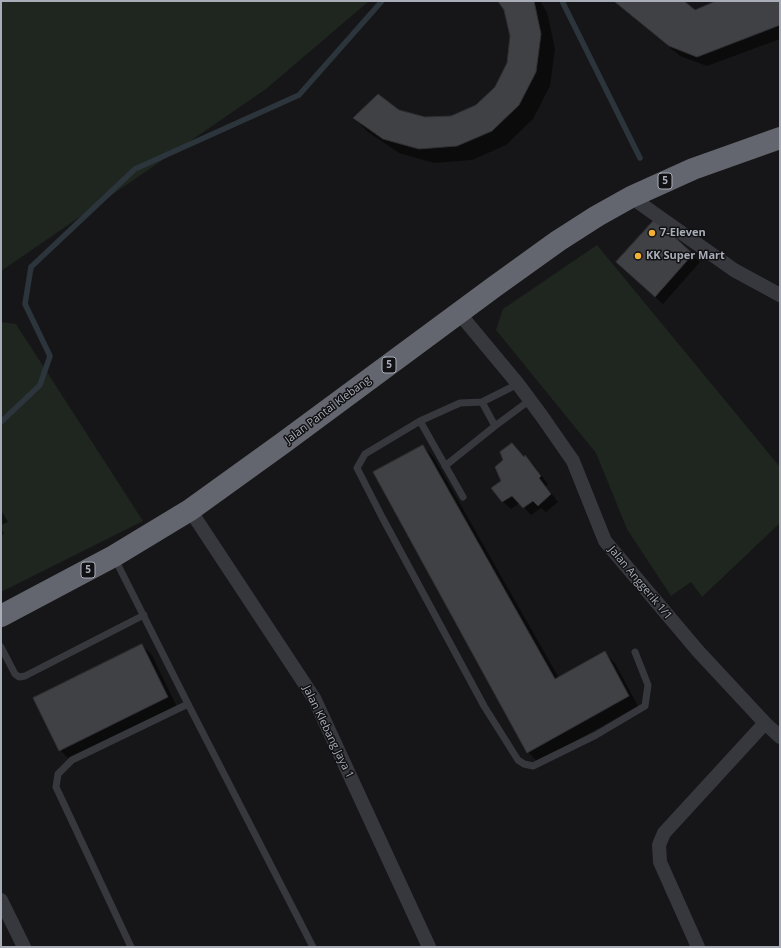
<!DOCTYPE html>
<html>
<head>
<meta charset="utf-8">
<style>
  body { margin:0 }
  #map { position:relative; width:781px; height:948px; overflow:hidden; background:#161618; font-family:"Open Sans",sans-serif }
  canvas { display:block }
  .frame { position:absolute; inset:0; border:2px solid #a8adb8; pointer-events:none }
</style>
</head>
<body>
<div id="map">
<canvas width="781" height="948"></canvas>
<div class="frame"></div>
</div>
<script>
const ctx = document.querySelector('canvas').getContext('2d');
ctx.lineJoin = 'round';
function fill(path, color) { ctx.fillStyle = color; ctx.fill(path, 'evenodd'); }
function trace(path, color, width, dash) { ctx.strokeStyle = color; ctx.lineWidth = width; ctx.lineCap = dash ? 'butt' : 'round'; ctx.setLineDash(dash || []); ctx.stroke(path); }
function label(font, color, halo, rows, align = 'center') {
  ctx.font = font + ' "Open Sans",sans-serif'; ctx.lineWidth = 3; ctx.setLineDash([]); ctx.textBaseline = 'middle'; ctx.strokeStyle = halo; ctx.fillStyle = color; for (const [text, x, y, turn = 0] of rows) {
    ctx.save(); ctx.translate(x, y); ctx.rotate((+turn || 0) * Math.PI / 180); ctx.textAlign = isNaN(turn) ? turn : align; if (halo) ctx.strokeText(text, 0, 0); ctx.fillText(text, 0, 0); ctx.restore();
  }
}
const green = new Path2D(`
  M 1,1 L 369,1 L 266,89 L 1,271 Z
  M 597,245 L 780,467 L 780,523 L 702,597 L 691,582 L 671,596 L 627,529 L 596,453 L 496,330 L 503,309 Z
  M 1,322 L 16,324 L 143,521 L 1,592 Z`);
const shadow = new Path2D(`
  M 500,1 L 540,1 L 547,12 L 555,49 L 550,86 L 533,119 L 506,145 L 472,160 L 434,163 L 399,153 L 368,132 L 354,118 L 399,111 L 424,118 L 451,117 L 476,106 L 496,87 L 508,63 L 511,36 L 505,10 Z
  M 613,1 L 682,1 L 694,11 L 719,1 L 780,1 L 780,39 L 707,66 L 680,56 Z
  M 655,221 L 700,262 L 663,304 L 625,270 Z
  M 423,446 L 433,456 L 559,678 L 605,653 L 615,663 L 638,706 L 538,762 L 528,752 Z
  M 525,457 L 533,464 L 548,484 L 546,486 L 558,502 L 546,512 L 541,508 L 531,515 L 520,503 L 511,509 L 503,502 L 493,489 L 502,481 Z
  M 1,510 L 8,522 L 1,525 Z
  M 1,527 L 4,534 L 1,535 Z
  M 142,645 L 152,655 L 177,707 L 70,760 L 60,750 Z`);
const stream = new Path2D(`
  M 562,1 L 640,158
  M 1,422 L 40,385 L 50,356 L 25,304 L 31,267 L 135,169 L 299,95 L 382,1`);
const building = new Path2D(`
  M 498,1 L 534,1 L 541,34 L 536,72 L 519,105 L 492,131 L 457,146 L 419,149 L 383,139 L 353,118 L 378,94 L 399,110 L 425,117 L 451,116 L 476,105 L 495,87 L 507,63 L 510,36 L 504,10 Z
  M 614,1 L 684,1 L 695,10 L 716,1 L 780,1 L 780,25 L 697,57 L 669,46 Z
  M 655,219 L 693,254 L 655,297 L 616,262 Z
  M 512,443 L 524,457 L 525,455 L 541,476 L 539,478 L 551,494 L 538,506 L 533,501 L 523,508 L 512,496 L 502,502 L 491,488 L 501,481 L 495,467 L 503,460 L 500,452 Z
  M 423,445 L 555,679 L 605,651 L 629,696 L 527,753 L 373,472 Z
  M 142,644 L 168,697 L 59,751 L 33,698 Z`);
const lane = new Path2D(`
  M 482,402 L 518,384
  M 420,421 L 463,497
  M 495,426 L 482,402 L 460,403 L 420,421 L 365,454 L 357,468 L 382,517 L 484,706 L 518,760 L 524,764 L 533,766 L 596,735 L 645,706 L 648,685 L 635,652
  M 445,466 L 495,426 L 530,400
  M 115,559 L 188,704 L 313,947
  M 1,647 L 15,674 L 19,677 L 25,676 L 144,615
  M 131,947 L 56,787 L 58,774 L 72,760 L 188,704`);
const street = new Path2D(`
  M 631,197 L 734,270 L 780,295
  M 459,313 L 518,384 L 541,415 L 573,461 L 605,541 L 698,651 L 765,723 L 780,737
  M 190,510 L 314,698 L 429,947
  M 1,900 L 24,947
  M 698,947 L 660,862 L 659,845 L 664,833 L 765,723`);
const highway = new Path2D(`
  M 1,616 L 114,556 L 190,510 L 283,443 L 494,287 L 558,241 L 597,216 L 631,197 L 693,169 L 780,138`);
const markers = [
  [652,233,4,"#f2b134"],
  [638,256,4,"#f2b134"]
];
const shields = [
  [665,181,14],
  [389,365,14],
  [88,570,14]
];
const shieldNames = [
  ["5",665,181],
  ["5",389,365],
  ["5",88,570]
];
const poiNames = [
  ["7-Eleven",660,233],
  ["KK Super Mart",646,256]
];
const streetNames = [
  ["Jalan Pantai Klebang",328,410,-37],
  ["Jalan Anggerik 1/1",640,583,50],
  ["Jalan Klebang Jaya 1",328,732,64]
];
fill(green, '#1e261f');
fill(shadow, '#0007');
trace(stream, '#2c353c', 5.5);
fill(building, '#404145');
trace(building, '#303034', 1);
trace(lane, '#37383d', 7);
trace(street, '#37383d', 14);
trace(highway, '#63666e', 22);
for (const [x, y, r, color] of markers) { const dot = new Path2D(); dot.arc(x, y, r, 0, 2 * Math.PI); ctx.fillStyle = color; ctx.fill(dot); trace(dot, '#111113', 1.5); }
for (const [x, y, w] of shields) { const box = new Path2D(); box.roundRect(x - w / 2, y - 8, w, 16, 3); ctx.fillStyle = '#111113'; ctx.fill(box); trace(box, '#a8adb8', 1); }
label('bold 10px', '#a8adb8', null, shieldNames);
label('bold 11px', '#a8adb8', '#111113', poiNames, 'left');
label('11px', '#a8adb8', '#111113', streetNames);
</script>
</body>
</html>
